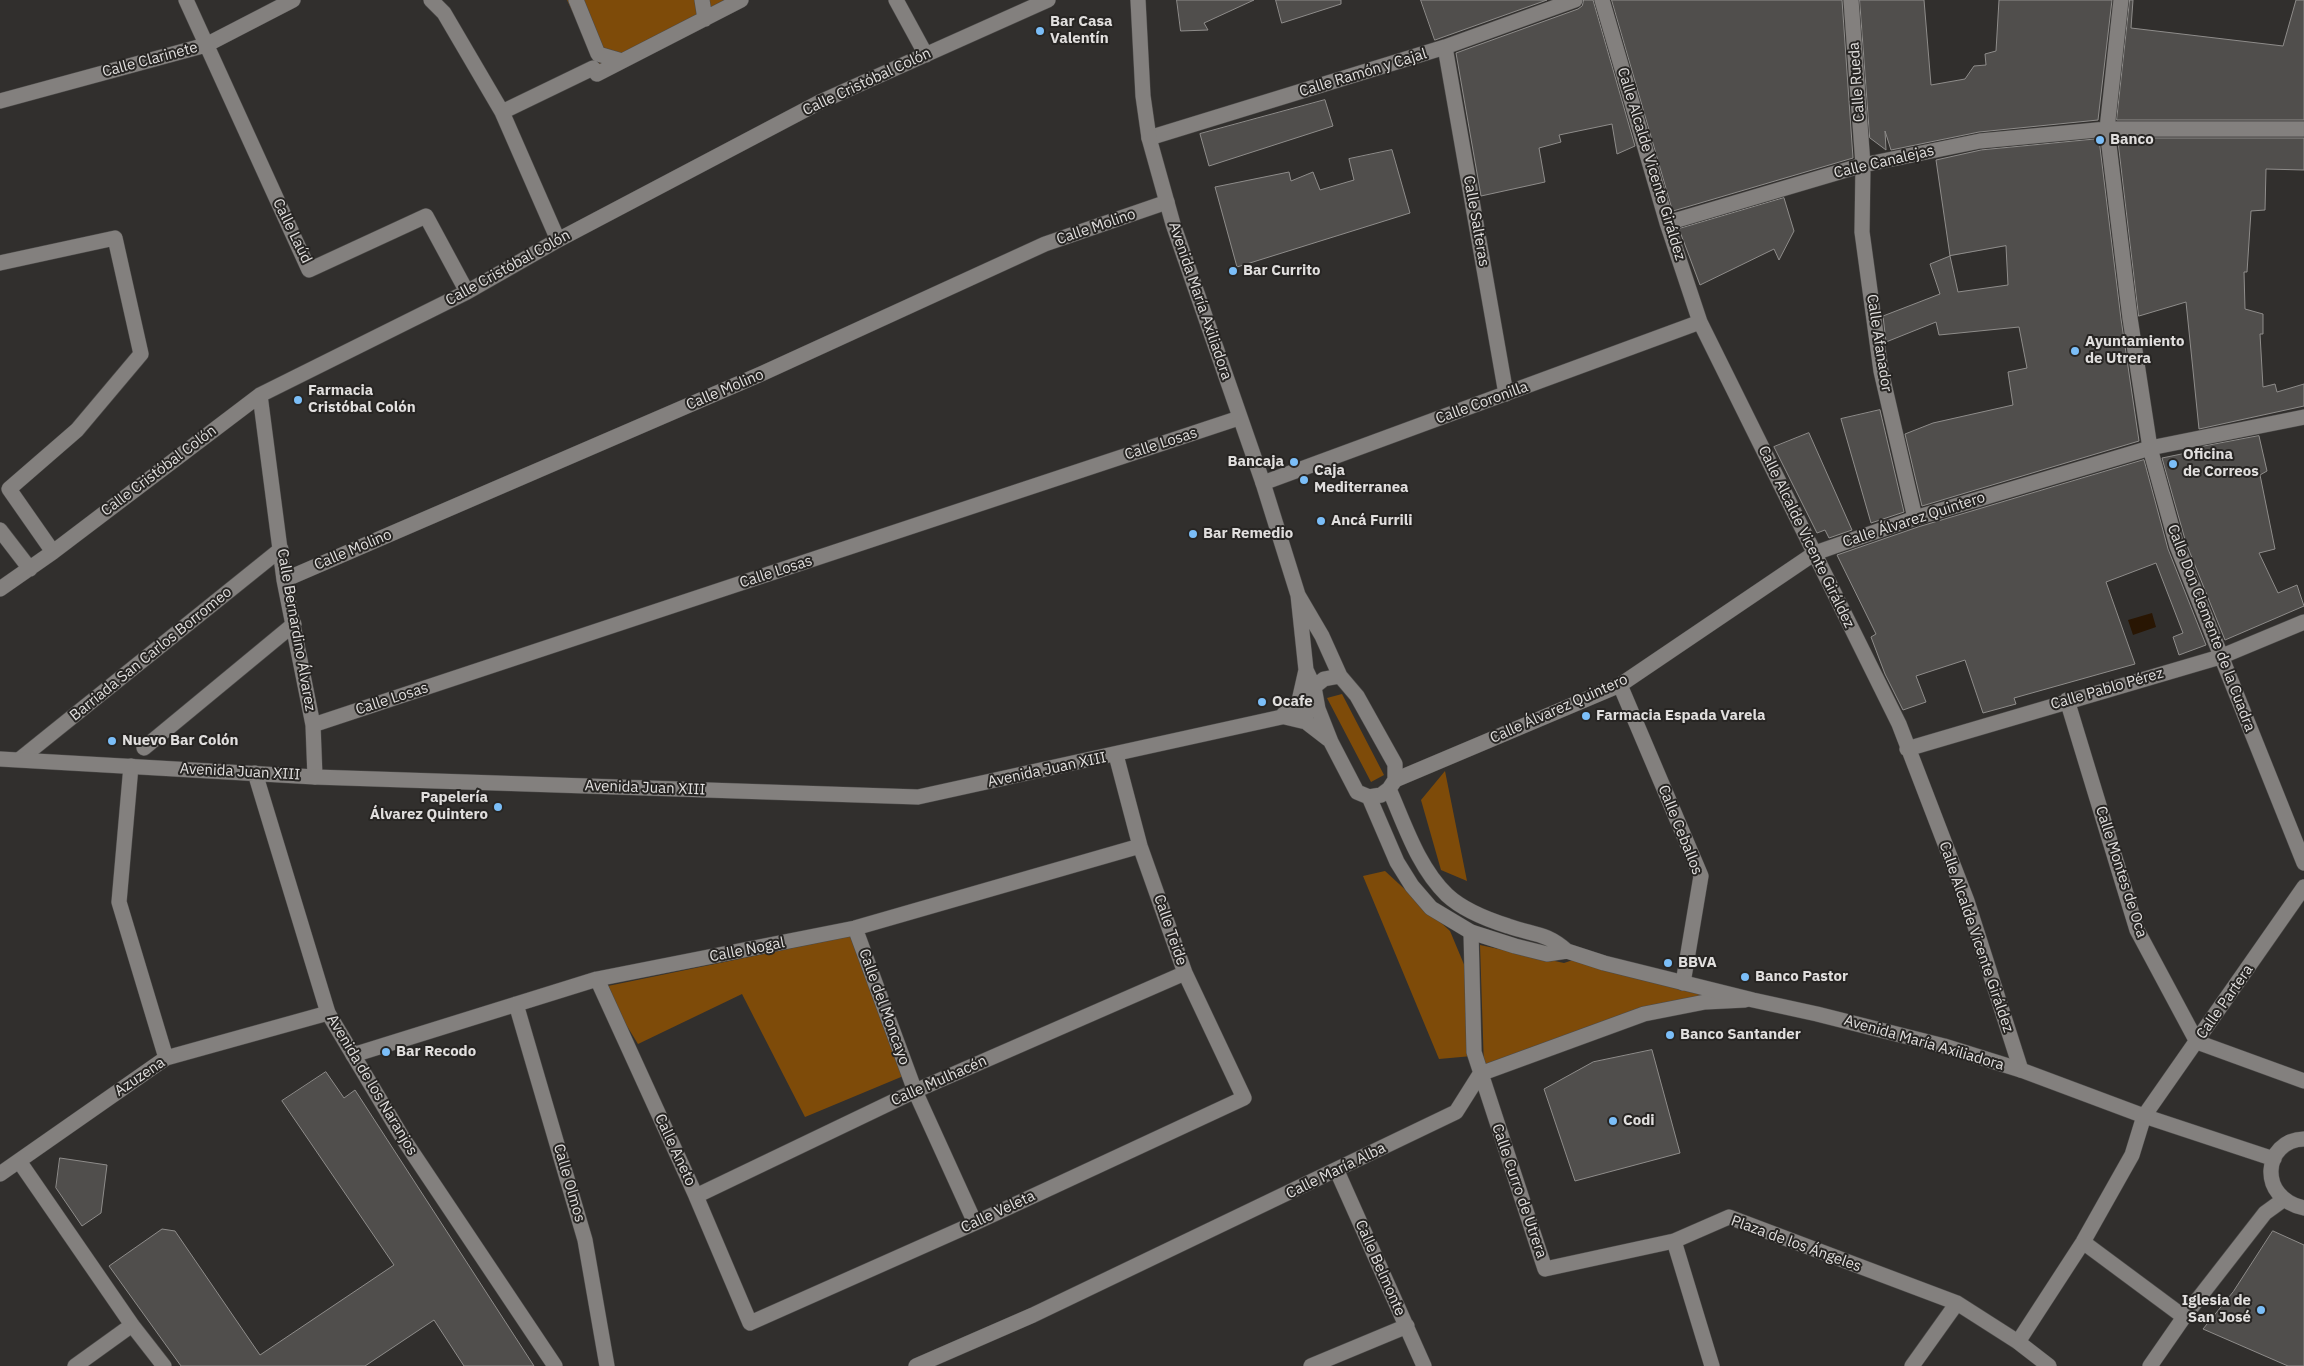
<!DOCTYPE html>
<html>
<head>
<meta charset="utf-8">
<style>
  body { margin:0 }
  canvas { display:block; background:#312f2d }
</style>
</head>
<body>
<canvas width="2304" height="1366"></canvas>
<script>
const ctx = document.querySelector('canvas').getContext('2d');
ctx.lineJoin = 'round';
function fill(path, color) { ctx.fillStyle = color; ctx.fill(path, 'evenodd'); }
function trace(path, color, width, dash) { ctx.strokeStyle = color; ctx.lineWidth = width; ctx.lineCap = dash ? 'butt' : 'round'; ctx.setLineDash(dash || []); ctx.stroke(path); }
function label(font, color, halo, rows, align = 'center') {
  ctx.font = font + ' "IBM Plex Sans",sans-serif'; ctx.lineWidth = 4; ctx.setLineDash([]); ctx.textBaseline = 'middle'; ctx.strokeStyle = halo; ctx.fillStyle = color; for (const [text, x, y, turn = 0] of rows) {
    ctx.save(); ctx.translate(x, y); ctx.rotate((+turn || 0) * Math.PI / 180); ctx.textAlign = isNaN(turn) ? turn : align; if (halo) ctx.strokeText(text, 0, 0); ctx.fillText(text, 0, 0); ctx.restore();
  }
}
const green = new Path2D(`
  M 567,0 L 729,0 L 599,69 Z
  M 1342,694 L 1384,775 L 1371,782 L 1327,698 Z
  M 1445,771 L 1467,881 L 1441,870 L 1421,800 Z
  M 1385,871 L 1450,931 L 1468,974 L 1472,1056 L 1439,1059 L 1363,876 Z
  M 856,935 L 913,1072 L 805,1117 L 742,994 L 638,1044 L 603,987 Z
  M 1480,945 L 1564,963 L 1573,960 L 1725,996 L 1484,1067 Z`);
const water = new Path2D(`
  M 2152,613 L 2156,627 L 2133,635 L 2128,620 Z`);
const building = new Path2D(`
  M 1177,0 L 1254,0 L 1204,23 L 1208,30 L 1181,31 Z
  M 1276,0 L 1341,0 L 1341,4 L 1282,23 Z
  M 1421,0 L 1547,0 L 1435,40 Z
  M 1584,0 L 1593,0 L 1635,146 L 1617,154 L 1612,124 L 1559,135 L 1561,142 L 1539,148 L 1545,182 L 1481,196 L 1456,53 L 1578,9 L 1582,6 Z
  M 1612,0 L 1842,0 L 1853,158 L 1673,211 Z
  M 1860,0 L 1924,0 L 1931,85 L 1965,79 L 1974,66 L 1986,65 L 1985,54 L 1996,51 L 1999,0 L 2112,0 L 2098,120 L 1979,132 L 1891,150 L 1885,131 L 1886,150 L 1870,138 Z
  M 2130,0 L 2133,0 L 2131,28 L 2283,46 L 2296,0 L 2304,0 L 2304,120 L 2117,120 Z
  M 1325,100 L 1333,126 L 1209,166 L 1200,134 Z
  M 2118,138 L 2304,138 L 2304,170 L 2266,169 L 2265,210 L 2251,211 L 2247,272 L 2244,272 L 2245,309 L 2263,314 L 2263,334 L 2260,334 L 2263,387 L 2275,384 L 2277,392 L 2304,384 L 2304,406 L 2199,429 L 2186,302 L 2139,316 Z
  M 2099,139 L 2121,319 L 2139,441 L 1922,506 L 1905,434 L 1933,423 L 2013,405 L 2008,372 L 2027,368 L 2019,327 L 1939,335 L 1936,322 L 1886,342 L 1883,316 L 1940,294 L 1930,264 L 1950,256 L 1936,160 L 1981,150 ZM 2006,246 L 2008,285 L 1958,292 L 1950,256 Z
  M 1392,150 L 1410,213 L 1237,267 L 1215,187 L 1289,172 L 1291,181 L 1313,172 L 1320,190 L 1354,180 L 1349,159 Z
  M 1784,198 L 1794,231 L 1779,260 L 1774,249 L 1700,285 L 1679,229 Z
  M 1880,410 L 1904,512 L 1871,523 L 1841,419 Z
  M 1809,433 L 1852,530 L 1829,538 L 1825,530 L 1817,533 L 1774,447 Z
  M 2259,436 L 2267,471 L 2260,475 L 2275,549 L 2259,553 L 2278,593 L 2297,585 L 2304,606 L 2225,640 L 2186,543 L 2162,458 L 2201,450 L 2201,447 Z
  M 2144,460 L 2168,549 L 2206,645 L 2179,655 L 2173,637 L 2183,633 L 2156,563 L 2106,582 L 2135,664 L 2014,698 L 2016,704 L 1983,713 L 1965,660 L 1916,676 L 1926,702 L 1903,710 L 1885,674 L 1871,637 L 1876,634 L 1837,555 L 1918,527 Z
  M 1652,1050 L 1680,1153 L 1575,1181 L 1544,1089 L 1593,1062 Z
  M 326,1072 L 344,1098 L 355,1090 L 534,1366 L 464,1366 L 434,1320 L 365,1366 L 181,1366 L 109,1266 L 162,1229 L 175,1231 L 260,1355 L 394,1265 L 282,1101 Z
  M 60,1158 L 107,1165 L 101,1213 L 82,1226 L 56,1188 Z
  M 2273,1231 L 2304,1245 L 2304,1366 L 2288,1366 L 2203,1329 L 2233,1292 Z`);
const street = new Path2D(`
  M 186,0 L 309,270 L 426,216 L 467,292
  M 431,0 L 444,13 L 502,112 L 558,240
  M 576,0 L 598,54 L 622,61
  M 702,0 L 705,19
  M 896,0 L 926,55
  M 1602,0 L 1667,223 L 1700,322 L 1899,724 L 1967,901 L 2021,1070
  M 1851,0 L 1863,165 L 1862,232 L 1881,371 L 1915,518
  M 2121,0 L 2107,129 L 2130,318 L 2150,448 L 2177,546 L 2304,863
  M 1445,47 L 1506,394
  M 0,101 L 206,45 L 293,0
  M 502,112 L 593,68 L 597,74 L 741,0
  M 1149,138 L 1445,47 L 1575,0
  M 1667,223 L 1863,165 L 1980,141 L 2107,129 L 2304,129
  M 0,263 L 115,238 L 141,354 L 77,430 L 9,489 L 53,552
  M 260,395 L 284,580 L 313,725 L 315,777
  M 1263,483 L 1700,322
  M 0,530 L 30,569
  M 284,580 L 761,374 L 1045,244 L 1167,202
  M 0,589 L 53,552 L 260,395 L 467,292 L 558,240 L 820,102 L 1048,0
  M 1620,685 L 1701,876 L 1683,983
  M 2067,700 L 2137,930 L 2197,1042 L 2304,1081
  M 313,725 L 1239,418
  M 144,748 L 294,624
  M 1907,749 L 2220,657 L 2304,622
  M 20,759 L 281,549
  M 131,766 L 119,902 L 166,1058
  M 1395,780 L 1620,685 L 1815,553 L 1915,518 L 2150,448 L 2304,417
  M 855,928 L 915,1091 L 975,1223
  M 1471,932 L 1474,1052 L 1545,1269 L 1674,1241 L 1729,1217 L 1957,1303 L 2018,1342 L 2049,1366
  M 597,979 L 696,1196 L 750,1323 L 975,1223 L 1244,1098 L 1185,973 L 1140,846 L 1116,755
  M 516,1004 L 585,1240 L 607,1366
  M 353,1055 L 597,979 L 855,928 L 1140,846
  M 19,1161 L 132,1325 L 164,1366
  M 1337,1171 L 1424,1366
  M 0,1174 L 166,1058 L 328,1013
  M 696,1196 L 915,1091 L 1185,973
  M 1674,1241 L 1712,1366
  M 2083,1242 L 2184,1317
  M 2018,1342 L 2083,1242 L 2132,1155 L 2144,1116 L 2304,887
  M 75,1366 L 132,1325
  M 916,1366 L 1033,1315 L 1456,1112 L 1480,1074 L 1644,1014 L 1705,1002 L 1745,1000
  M 1311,1366 L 1407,1326
  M 1912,1366 L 1957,1303
  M 2150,1366 L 2184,1317 L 2265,1213 L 2283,1200`);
const secondary = new Path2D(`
  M 1138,0 L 1143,96 L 1149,138 L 1173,224 L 1263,483 L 1298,595 L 1306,670 L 1314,687 L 1318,709 L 1331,742 L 1357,792 L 1369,797 L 1381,795 L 1389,789 L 1395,780 L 1395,764 L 1357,696 L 1340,676 L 1322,636 L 1298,595
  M 1314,687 L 1324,679 L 1340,676
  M 1283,715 L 1299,701 L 1306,670
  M 1285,717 L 1306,722 L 1328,739
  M 0,759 L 315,777 L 918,797 L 1318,709
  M 255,773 L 328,1013 L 404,1140 L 555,1366
  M 1389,789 C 1405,825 1418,867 1447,895 C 1462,909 1489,920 1508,926 C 1533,935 1546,932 1567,951
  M 1369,797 L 1397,862 L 1412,886 L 1431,908 L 1471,932 L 1515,946 L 1547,954 L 1567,951 L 1604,963 L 1753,1000 L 1817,1014 L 1944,1046 L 2021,1070 L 2144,1116 L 2274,1159
  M 2304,1139 C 2263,1140 2257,1198 2304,1208`);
const markers = [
  [1040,31,5,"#7bbef8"],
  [2100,140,5,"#7bbef8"],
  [1233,271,5,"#7bbef8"],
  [2075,351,5,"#7bbef8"],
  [298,400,5,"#7bbef8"],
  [1294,462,5,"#7bbef8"],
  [2173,464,5,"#7bbef8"],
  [1304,480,5,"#7bbef8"],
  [1321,521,5,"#7bbef8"],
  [1193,534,5,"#7bbef8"],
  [1262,702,5,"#7bbef8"],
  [1586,716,5,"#7bbef8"],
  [112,741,5,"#7bbef8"],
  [498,807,5,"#7bbef8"],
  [1668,963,5,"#7bbef8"],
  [1745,977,5,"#7bbef8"],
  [1670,1035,5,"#7bbef8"],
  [386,1052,5,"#7bbef8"],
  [1613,1121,5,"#7bbef8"],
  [2261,1310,5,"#7bbef8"]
];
const poiNames = [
  ["Bar Casa",1050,22],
  ["Valentín",1050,39],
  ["Banco",2110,140],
  ["Bar Currito",1243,271],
  ["Ayuntamiento",2085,342],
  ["de Utrera",2085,359],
  ["Farmacia",308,391],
  ["Cristóbal Colón",308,408],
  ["Oficina",2183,455],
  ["de Correos",2183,472],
  ["Bancaja",1284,462,"right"],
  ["Caja",1314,471],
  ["Mediterranea",1314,488],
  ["Ancá Furrili",1331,521],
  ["Bar Remedio",1203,534],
  ["Ocafe",1272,702],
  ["Farmacia Espada Varela",1596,716],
  ["Nuevo Bar Colón",122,741],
  ["Papelería",488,798,"right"],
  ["Álvarez Quintero",488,815,"right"],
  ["BBVA",1678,963],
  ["Banco Pastor",1755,977],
  ["Banco Santander",1680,1035],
  ["Bar Recodo",396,1052],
  ["Codi",1623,1121],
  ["Iglesia de",2251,1301,"right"],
  ["San José",2251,1318,"right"]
];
const streetNames = [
  ["Calle Clarinete",150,60,-15],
  ["Calle Ramón y Cajal",1363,73,-17],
  ["Calle Cristóbal Colón",867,82,-25],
  ["Calle Rueda",1857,82,-94],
  ["Calle Canalejas",1884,162,-13],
  ["Calle Alcalde Vicente Giráldez",1651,164,73],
  ["Calle Salteras",1476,221,80],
  ["Calle Molino",1096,227,-19],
  ["Calle Laúd",292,231,64],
  ["Calle Cristóbal Colón",508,268,-29],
  ["Avenida María Axiliadora",1200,301,71],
  ["Calle Afanador",1879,343,81],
  ["Calle Molino",725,390,-23],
  ["Calle Coronilla",1482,403,-20],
  ["Calle Losas",1161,444,-18],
  ["Calle Cristóbal Colón",159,471,-37],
  ["Calle Álvarez Quintero",1914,520,-18],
  ["Calle Alcalde Vicente Giráldez",1806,537,64],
  ["Calle Molino",353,550,-23],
  ["Calle Losas",776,572,-18],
  ["Calle Don Clemente de la Cuadra",2211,628,69],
  ["Calle Bernardino Álvarez",296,630,80],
  ["Barriada San Carlos Borromeo",151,654,-39],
  ["Calle Pablo Pérez",2107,689,-16],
  ["Calle Losas",392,699,-18],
  ["Calle Álvarez Quintero",1559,709,-24],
  ["Avenida Juan XIII",1047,770,-12],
  ["Avenida Juan XIII",240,772,3],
  ["Avenida Juan XIII",645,788,2],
  ["Calle Ceballos",1680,830,68],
  ["Calle Montes de Oca",2121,872,72],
  ["Calle Teide",1170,930,71],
  ["Calle Alcalde Vicente Giráldez",1976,937,71],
  ["Calle Nogal",747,950,-11],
  ["Calle Partera",2225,1002,-55],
  ["Calle del Moncayo",884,1007,70],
  ["Avenida María Axiliadora",1924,1043,16],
  ["Azuzena",140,1077,-34],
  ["Calle Mulhacén",939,1081,-24],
  ["Avenida de los Naranjos",372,1085,59],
  ["Calle Aneto",675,1150,65],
  ["Calle María Alba",1336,1171,-26],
  ["Calle Olmos",569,1183,74],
  ["Calle Curro de Utrera",1519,1191,71],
  ["Calle Veleta",998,1212,-25],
  ["Plaza de los Ángeles",1796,1244,20],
  ["Calle Belmonte",1380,1268,66]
];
fill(green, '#7e4b09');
fill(water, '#291603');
fill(building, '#504e4c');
trace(building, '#8e8c8a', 1);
trace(street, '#4d4b4a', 16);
trace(secondary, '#4d4b4a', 16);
trace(street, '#83807e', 15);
trace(secondary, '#83807e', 15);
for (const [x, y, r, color] of markers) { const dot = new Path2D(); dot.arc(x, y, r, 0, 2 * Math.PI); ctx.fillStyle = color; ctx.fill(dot); trace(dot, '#272523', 2); }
label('bold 15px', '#e1dfde', '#272523', poiNames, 'left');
label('15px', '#e1dfde', '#272523', streetNames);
</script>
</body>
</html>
